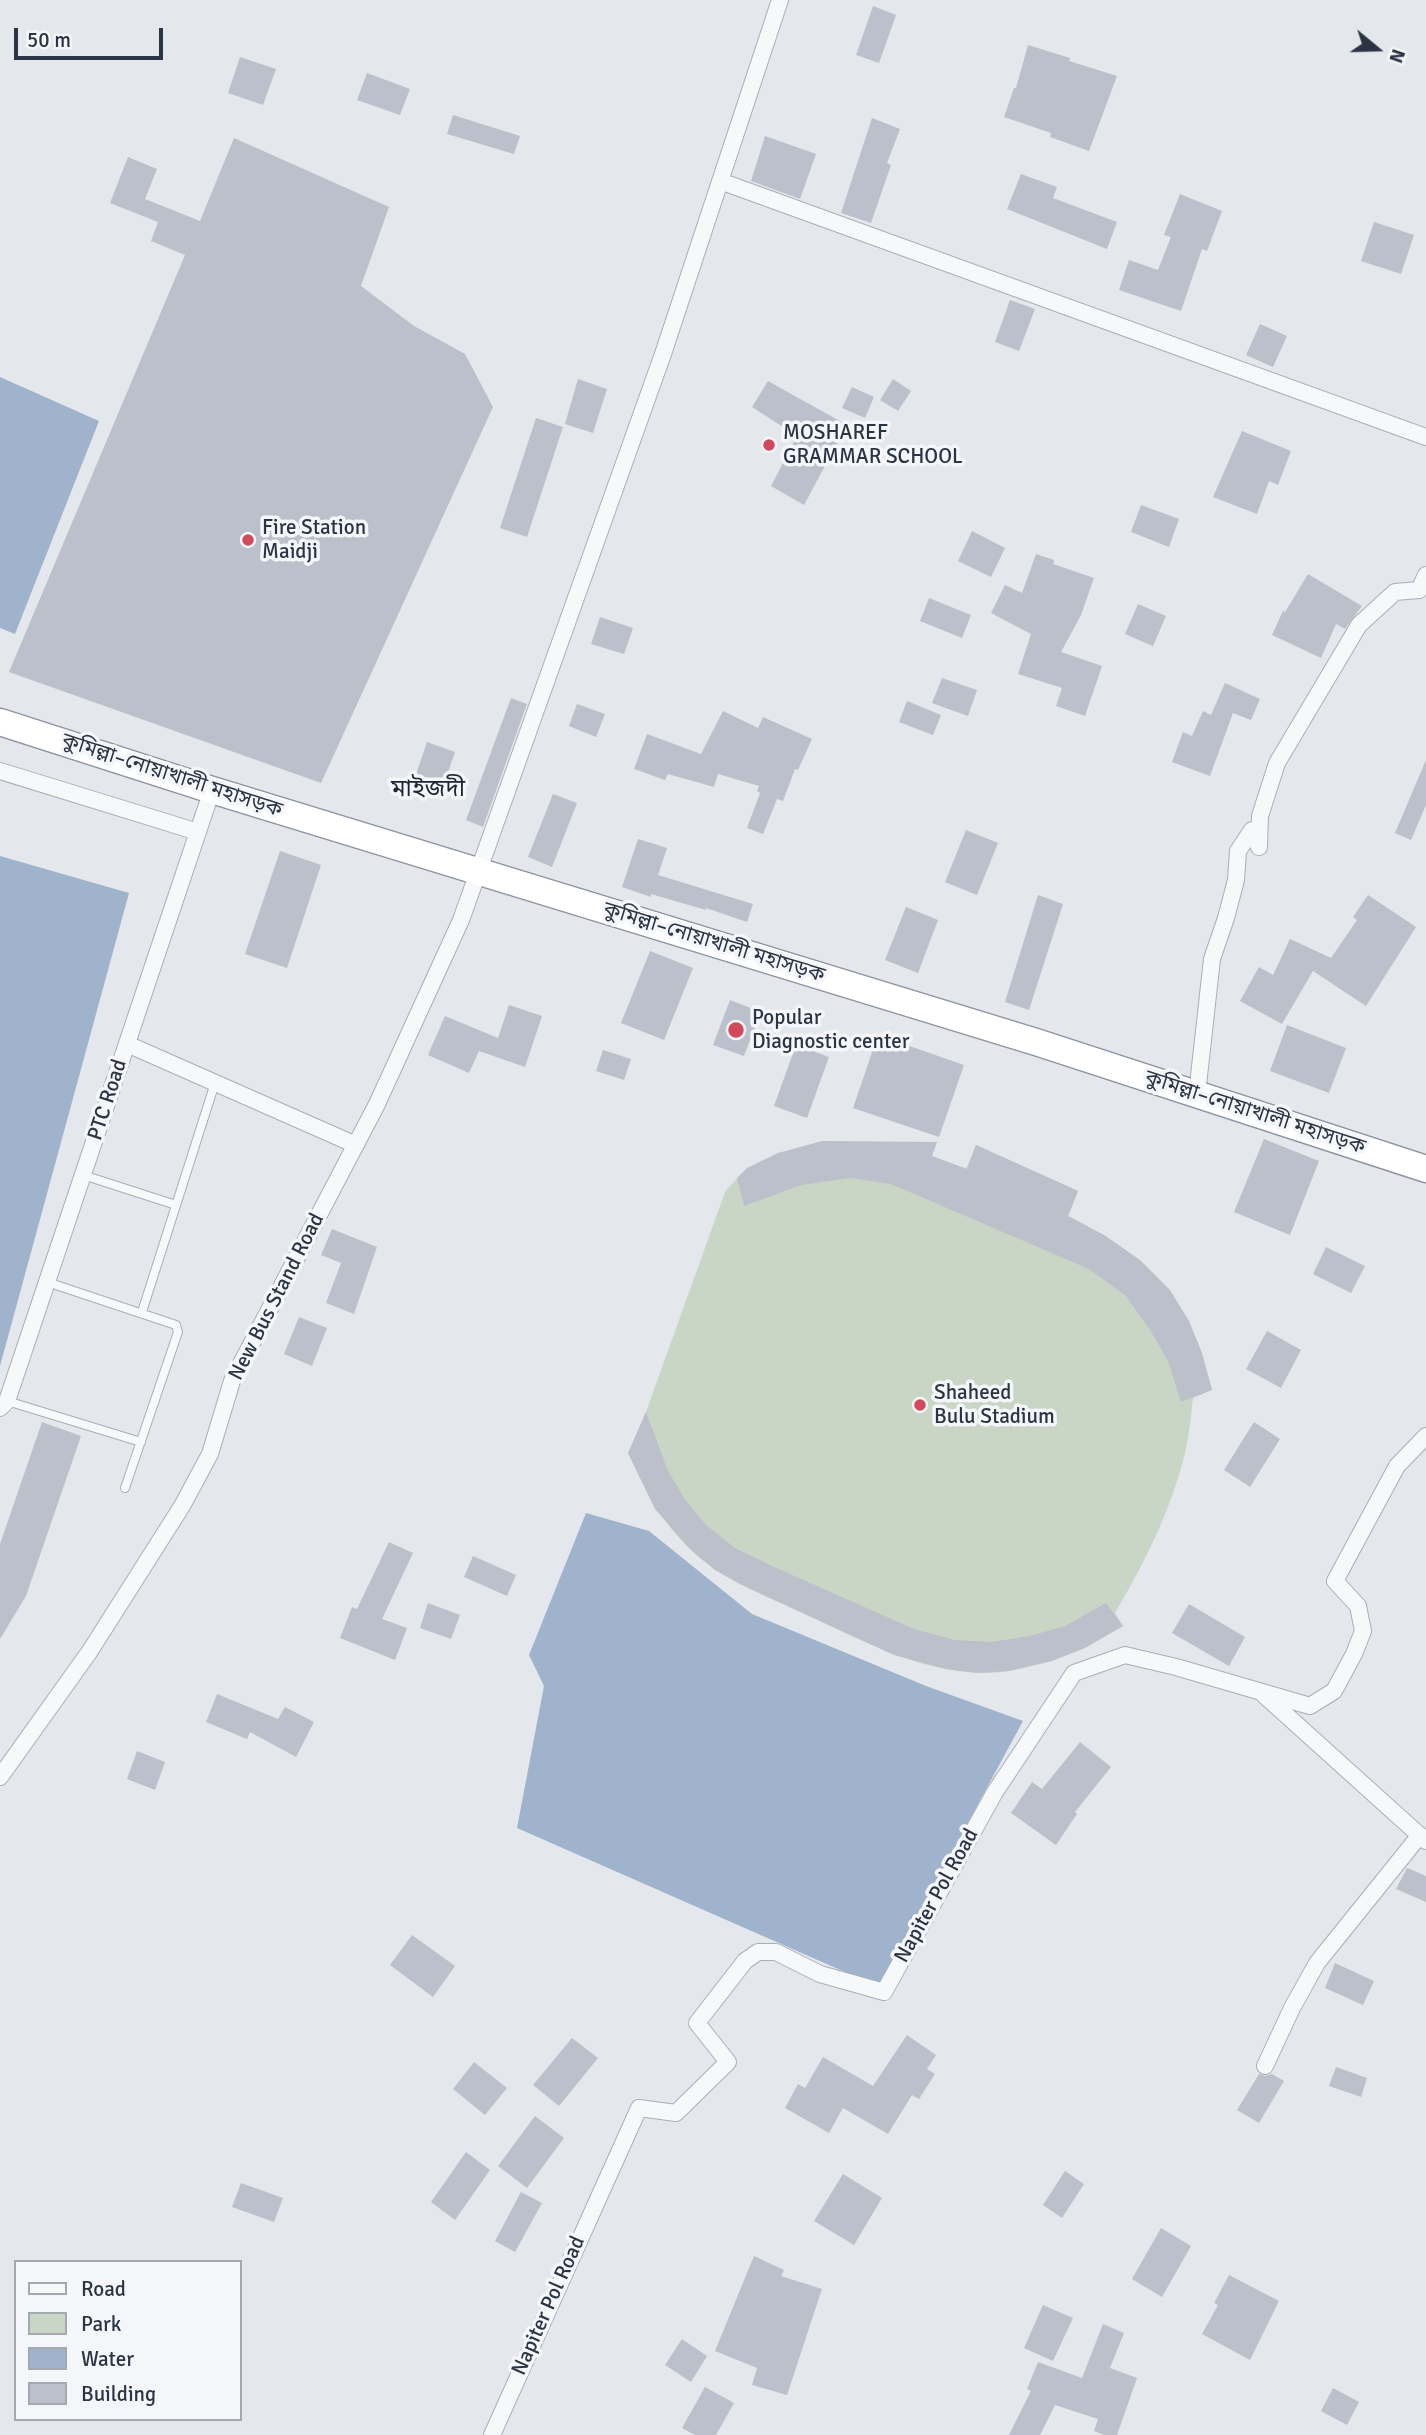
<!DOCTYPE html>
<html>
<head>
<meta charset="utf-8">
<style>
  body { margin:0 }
  #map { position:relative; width:1426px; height:2435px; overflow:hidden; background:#e4e7ec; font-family:Signika,sans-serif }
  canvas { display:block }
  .legend { position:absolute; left:14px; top:2260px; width:228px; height:161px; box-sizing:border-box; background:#f4f6f9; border:2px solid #a4a8b1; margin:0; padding:9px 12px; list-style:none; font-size:21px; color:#2b3445 }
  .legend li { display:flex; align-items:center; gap:14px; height:35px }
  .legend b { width:35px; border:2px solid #a4a8b1 }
  .north { position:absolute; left:1342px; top:14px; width:70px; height:70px; -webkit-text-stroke:5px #f4f6f9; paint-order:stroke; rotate:109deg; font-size:19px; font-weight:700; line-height:28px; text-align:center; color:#2b3445 }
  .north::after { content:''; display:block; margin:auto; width:24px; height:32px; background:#2b3445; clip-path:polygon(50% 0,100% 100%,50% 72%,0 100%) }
  .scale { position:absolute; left:14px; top:28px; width:149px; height:32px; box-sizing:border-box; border:4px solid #2b3445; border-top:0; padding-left:9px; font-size:21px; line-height:24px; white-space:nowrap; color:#2b3445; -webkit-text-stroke:5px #f4f6f9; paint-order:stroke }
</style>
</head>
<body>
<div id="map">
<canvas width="1426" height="2435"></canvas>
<ul class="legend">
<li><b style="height:9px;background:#f7f8fa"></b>Road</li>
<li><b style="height:19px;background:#c9d6c5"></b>Park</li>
<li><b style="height:19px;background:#9fb4cc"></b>Water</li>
<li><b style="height:19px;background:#bbc0ca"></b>Building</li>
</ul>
<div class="north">N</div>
<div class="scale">50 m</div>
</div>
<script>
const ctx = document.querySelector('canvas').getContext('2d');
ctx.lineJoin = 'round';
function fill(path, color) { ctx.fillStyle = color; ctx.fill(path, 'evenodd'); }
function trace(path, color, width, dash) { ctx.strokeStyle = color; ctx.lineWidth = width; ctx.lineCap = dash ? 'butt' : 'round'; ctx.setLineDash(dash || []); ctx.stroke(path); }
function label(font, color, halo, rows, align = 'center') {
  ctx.font = font + ' Signika,"Noto Sans Bengali",sans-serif'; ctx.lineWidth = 7; ctx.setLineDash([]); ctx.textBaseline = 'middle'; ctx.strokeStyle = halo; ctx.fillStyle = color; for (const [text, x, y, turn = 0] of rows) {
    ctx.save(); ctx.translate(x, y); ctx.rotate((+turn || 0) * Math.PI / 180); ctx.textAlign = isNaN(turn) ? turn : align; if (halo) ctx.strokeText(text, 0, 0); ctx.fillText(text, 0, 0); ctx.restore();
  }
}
const green = new Path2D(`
  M 823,1141 C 881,1141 912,1147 966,1169 L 976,1145 L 1078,1191 L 1068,1216 C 1156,1261 1186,1295 1212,1390 L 1193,1398 C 1191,1417 1189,1438 1184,1457 C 1170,1512 1144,1564 1115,1613 L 1123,1626 C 1086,1647 1051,1664 1009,1671 C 936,1682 866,1642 802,1613 C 764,1595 722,1580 691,1550 C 660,1521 646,1490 628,1453 L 646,1412 L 725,1192 C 753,1157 782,1152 823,1141 Z`);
const water = new Path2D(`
  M 0,377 L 99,421 L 15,634 L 0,628 Z
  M 0,856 L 129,893 L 0,1366 Z
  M 586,1513 L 649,1531 L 752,1614 L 926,1686 L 1023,1721 L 879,1987 L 517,1828 L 544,1686 L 529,1655 Z`);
const building = new Path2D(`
  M 873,6 L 896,15 L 879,63 L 856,55 Z
  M 1028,45 L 1070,58 L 1069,61 L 1117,76 L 1089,151 L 1050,137 L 1051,133 L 1004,117 L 1014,88 L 1016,88 Z
  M 240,57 L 276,69 L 263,105 L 228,93 Z
  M 367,73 L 410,89 L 400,115 L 357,100 Z
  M 453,115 L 520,136 L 514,154 L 447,134 Z
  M 872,118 L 900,129 L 887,163 L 891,165 L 871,223 L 841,213 Z
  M 765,136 L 816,154 L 800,199 L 751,181 Z
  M 234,138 L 389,207 L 361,286 L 414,326 L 465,354 L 493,407 L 321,783 L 9,672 L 185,255 L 151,241 L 158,222 L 110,203 L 128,157 L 157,169 L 145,199 L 200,221 Z
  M 1021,174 L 1057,187 L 1053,198 L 1117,222 L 1107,249 L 1007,209 Z
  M 1180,194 L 1222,211 L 1207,251 L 1202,249 L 1181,311 L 1119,290 L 1129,260 L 1158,270 L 1171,237 L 1164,235 Z
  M 1374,222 L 1414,235 L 1401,274 L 1361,261 Z
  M 1010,300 L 1035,309 L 1019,351 L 995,342 Z
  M 1260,324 L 1287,336 L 1273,367 L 1246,355 Z
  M 578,379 L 607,389 L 593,433 L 565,424 Z
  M 893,379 L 911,391 L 898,411 L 880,400 Z
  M 768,381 L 847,425 L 804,505 L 771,486 L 797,436 L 752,407 Z
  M 852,387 L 874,397 L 865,418 L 842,408 Z
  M 536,418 L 563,427 L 527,537 L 500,528 Z
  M 1242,431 L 1291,451 L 1278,485 L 1269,481 L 1257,514 L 1213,497 Z
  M 1141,505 L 1179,519 L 1169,547 L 1131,532 Z
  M 972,531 L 1005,548 L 991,577 L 958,561 Z
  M 1036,554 L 1054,560 L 1053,564 L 1094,578 L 1081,615 L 1061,652 L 1102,666 L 1085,716 L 1056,706 L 1062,688 L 1018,674 L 1031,634 L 991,613 L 1005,585 L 1022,593 Z
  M 1308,574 L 1362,606 L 1345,629 L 1336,624 L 1321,658 L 1272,635 L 1283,611 L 1285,612 Z
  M 929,598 L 971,615 L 962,638 L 920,621 Z
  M 1138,604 L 1166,616 L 1153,646 L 1125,634 Z
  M 600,617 L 633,628 L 624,654 L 591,644 Z
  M 942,678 L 977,690 L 968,716 L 932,703 Z
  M 1225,683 L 1260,699 L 1251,720 L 1233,713 L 1210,776 L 1172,762 L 1183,732 L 1192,736 L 1203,711 L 1211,715 Z
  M 511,698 L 527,704 L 483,827 L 466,820 Z
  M 907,701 L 941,715 L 933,735 L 899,722 Z
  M 577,704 L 605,714 L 596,737 L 569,726 Z
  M 723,711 L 758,728 L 763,717 L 812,739 L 798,770 L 795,769 L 783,801 L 777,799 L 763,834 L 747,828 L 760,793 L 757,791 L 759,786 L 718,774 L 714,787 L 668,774 L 665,780 L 634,769 L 647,734 L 701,754 Z
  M 427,742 L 455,752 L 439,798 L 411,789 Z
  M 1426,760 L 1426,805 L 1411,840 L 1395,833 Z
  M 553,794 L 577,803 L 552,867 L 528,857 Z
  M 966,830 L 998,843 L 977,895 L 945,882 Z
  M 638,839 L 667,848 L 658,875 L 753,904 L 747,922 L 706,908 L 706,910 L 651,894 L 651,897 L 622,887 Z
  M 280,851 L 321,865 L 287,968 L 245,954 Z
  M 1038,895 L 1063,904 L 1029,1010 L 1005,1002 Z
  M 1368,895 L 1416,927 L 1366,1006 L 1313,971 L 1282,1024 L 1240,1001 L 1259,967 L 1273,975 L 1290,939 L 1331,958 L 1357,920 L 1353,917 Z
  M 906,907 L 938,920 L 918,973 L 885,960 Z
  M 650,951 L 693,968 L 664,1040 L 621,1023 Z
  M 730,1000 L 761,1012 L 744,1056 L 713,1045 Z
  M 509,1005 L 542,1016 L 525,1067 L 479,1051 L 469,1073 L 428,1055 L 445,1016 L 498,1038 Z
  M 1287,1025 L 1346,1048 L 1329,1093 L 1270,1071 Z
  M 878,1035 L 964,1065 L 939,1137 L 853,1108 Z
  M 796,1045 L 829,1057 L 807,1118 L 774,1106 Z
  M 603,1050 L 631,1059 L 624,1080 L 596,1071 Z
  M 1264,1139 L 1319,1161 L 1290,1235 L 1234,1212 Z
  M 823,1141 L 937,1142 L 932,1156 L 967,1169 L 976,1145 L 1078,1191 L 1068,1216 L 1104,1235 L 1140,1260 L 1170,1290 L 1189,1321 L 1202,1353 L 1212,1390 L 1181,1402 L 1168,1361 L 1150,1330 L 1126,1296 L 1089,1269 L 891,1184 L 850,1178 L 801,1185 L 744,1206 L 737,1178 L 747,1168 L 778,1153 Z
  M 332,1229 L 377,1247 L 354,1314 L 326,1303 L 341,1263 L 321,1255 Z
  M 1326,1247 L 1365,1266 L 1351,1293 L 1313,1274 Z
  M 299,1317 L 327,1328 L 312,1366 L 284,1354 Z
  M 1267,1331 L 1301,1350 L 1281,1388 L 1246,1369 Z
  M 646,1412 L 668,1471 L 684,1498 L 706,1525 L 735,1548 L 772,1566 L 914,1629 L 955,1640 L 991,1642 L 1030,1636 L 1065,1626 L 1106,1603 L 1123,1626 L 1085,1648 L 1052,1661 L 1008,1671 L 977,1673 L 946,1669 L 894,1655 L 740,1584 L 715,1570 L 691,1550 L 655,1509 L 628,1453 Z
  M 42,1422 L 81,1436 L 26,1596 L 0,1639 L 0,1544 Z
  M 1254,1422 L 1280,1439 L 1250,1487 L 1224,1470 Z
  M 389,1542 L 413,1553 L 382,1619 L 407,1628 L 395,1660 L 340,1638 L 352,1607 L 357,1609 Z
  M 473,1556 L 516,1575 L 507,1596 L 464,1577 Z
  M 428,1603 L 460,1615 L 451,1639 L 420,1628 Z
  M 1189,1604 L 1245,1637 L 1229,1666 L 1172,1633 Z
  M 217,1694 L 278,1719 L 285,1707 L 314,1722 L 296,1757 L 250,1732 L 247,1739 L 206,1722 Z
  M 1080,1742 L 1111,1767 L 1075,1812 L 1077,1814 L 1056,1845 L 1011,1813 L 1032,1782 L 1042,1789 Z
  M 137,1751 L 165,1762 L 155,1790 L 127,1779 Z
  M 1407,1868 L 1426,1876 L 1426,1902 L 1396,1889 Z
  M 412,1935 L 455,1966 L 433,1997 L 390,1965 Z
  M 1335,1963 L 1374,1981 L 1363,2005 L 1325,1988 Z
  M 907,2035 L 936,2055 L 927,2069 L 935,2074 L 919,2099 L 912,2095 L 888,2134 L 843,2108 L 829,2133 L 785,2108 L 798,2084 L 805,2088 L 823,2057 L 873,2086 Z
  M 572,2038 L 598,2058 L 559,2106 L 533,2085 Z
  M 474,2062 L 507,2088 L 485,2115 L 453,2089 Z
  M 1336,2067 L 1367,2078 L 1361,2097 L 1329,2086 Z
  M 1259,2074 L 1265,2076 L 1272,2074 L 1284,2081 L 1259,2123 L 1237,2110 Z
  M 535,2116 L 564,2138 L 527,2188 L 498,2166 Z
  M 466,2152 L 490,2170 L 455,2220 L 431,2202 Z
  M 1065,2171 L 1084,2184 L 1062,2218 L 1043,2205 Z
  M 843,2174 L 882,2198 L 854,2245 L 814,2221 Z
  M 241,2183 L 283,2198 L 274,2222 L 232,2207 Z
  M 521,2192 L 542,2203 L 515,2252 L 495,2241 Z
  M 1161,2228 L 1191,2246 L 1162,2297 L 1132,2279 Z
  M 754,2256 L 784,2270 L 781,2276 L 822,2289 L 787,2395 L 752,2385 L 757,2368 L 715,2351 Z
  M 1229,2275 L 1279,2301 L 1250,2360 L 1202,2334 L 1218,2305 L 1214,2303 Z
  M 1043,2305 L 1073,2318 L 1053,2361 L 1024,2348 Z
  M 1103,2324 L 1124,2333 L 1110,2368 L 1137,2378 L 1117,2435 L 1104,2435 L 1094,2431 L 1098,2419 L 1055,2405 L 1040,2435 L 1009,2435 L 1031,2391 L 1027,2389 L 1038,2362 L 1082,2378 Z
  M 682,2339 L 707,2356 L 691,2382 L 665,2365 Z
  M 705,2387 L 734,2403 L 716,2435 L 695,2435 L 682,2428 Z
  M 1333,2388 L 1359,2402 L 1347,2425 L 1321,2411 Z`);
const service = new Path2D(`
  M 83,1175 L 176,1205
  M 47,1282 L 176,1325 L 178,1332 L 125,1488
  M 142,1312 L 215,1083
  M 7,1401 L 141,1442`);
const minor = new Path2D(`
  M 720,181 L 1426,437
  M 0,771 L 198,832
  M 127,1044 L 356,1145
  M 1197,1094 L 1212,959 L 1226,918 L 1236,880 L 1238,851 L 1252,830 L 1259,847 L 1260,816 L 1277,763 L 1359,625 L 1395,592 L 1419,590 L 1426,575
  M 0,1408 L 7,1401 L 212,790
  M 1264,1695 L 1426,1841
  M 0,1777 L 90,1651 L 182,1506 L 210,1454 L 232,1381 L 377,1104 L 461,920 L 663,354 L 780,0
  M 1265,2066 L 1292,2008 L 1317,1963 L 1420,1835
  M 492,2435 L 639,2108 L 676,2113 L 728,2062 L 697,2023 L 745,1961 L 758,1952 L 776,1952 L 820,1974 L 884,1992 L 995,1792 L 1074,1673 L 1125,1655 L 1176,1667 L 1310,1706 L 1334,1691 L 1354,1654 L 1363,1631 L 1358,1606 L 1335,1581 L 1397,1466 L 1426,1436`);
const trunk = new Path2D(`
  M 0,722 L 212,790 L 1036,1042 L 1426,1169`);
const markers = [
  [769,445,7,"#d1495b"],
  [248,540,7,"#d1495b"],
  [736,1030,9,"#d1495b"],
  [920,1405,7,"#d1495b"]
];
const poiNames = [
  ["MOSHAREF",783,433],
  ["GRAMMAR SCHOOL",783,457],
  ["Fire Station",262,528],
  ["Maidji",262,552],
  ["Popular",752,1018],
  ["Diagnostic center",752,1042],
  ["Shaheed",934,1393],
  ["Bulu Stadium",934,1417]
];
const streetNames = [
  ["কুমিল্লা–নোয়াখালী মহাসড়ক",172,776,18],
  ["কুমিল্লা–নোয়াখালী মহাসড়ক",714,943,17],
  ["PTC Road",108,1100,-72],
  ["কুমিল্লা–নোয়াখালী মহাসড়ক",1255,1113,18],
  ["New Bus Stand Road",277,1297,-63],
  ["Napiter Pol Road",937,1896,-61],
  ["Napiter Pol Road",549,2306,-66]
];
const quarterNames = [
  ["মাইজদী",428,790]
];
fill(green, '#c9d6c5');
fill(water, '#9fb4cc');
fill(building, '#bbc0ca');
trace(service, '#a9aeb7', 10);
trace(minor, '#a9aeb7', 18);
trace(trunk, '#8b94a3', 29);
trace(service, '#f7f8fa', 8);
trace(minor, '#f7f8fa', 16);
trace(trunk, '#fff', 26);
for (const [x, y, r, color] of markers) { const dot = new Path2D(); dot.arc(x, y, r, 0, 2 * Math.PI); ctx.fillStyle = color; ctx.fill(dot); trace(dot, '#f4f6f9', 2.5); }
label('21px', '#2b3445', '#f4f6f9', poiNames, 'left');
label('21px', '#2b3445', '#f4f6f9', streetNames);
label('24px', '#1d2536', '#f4f6f9', quarterNames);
</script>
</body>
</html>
